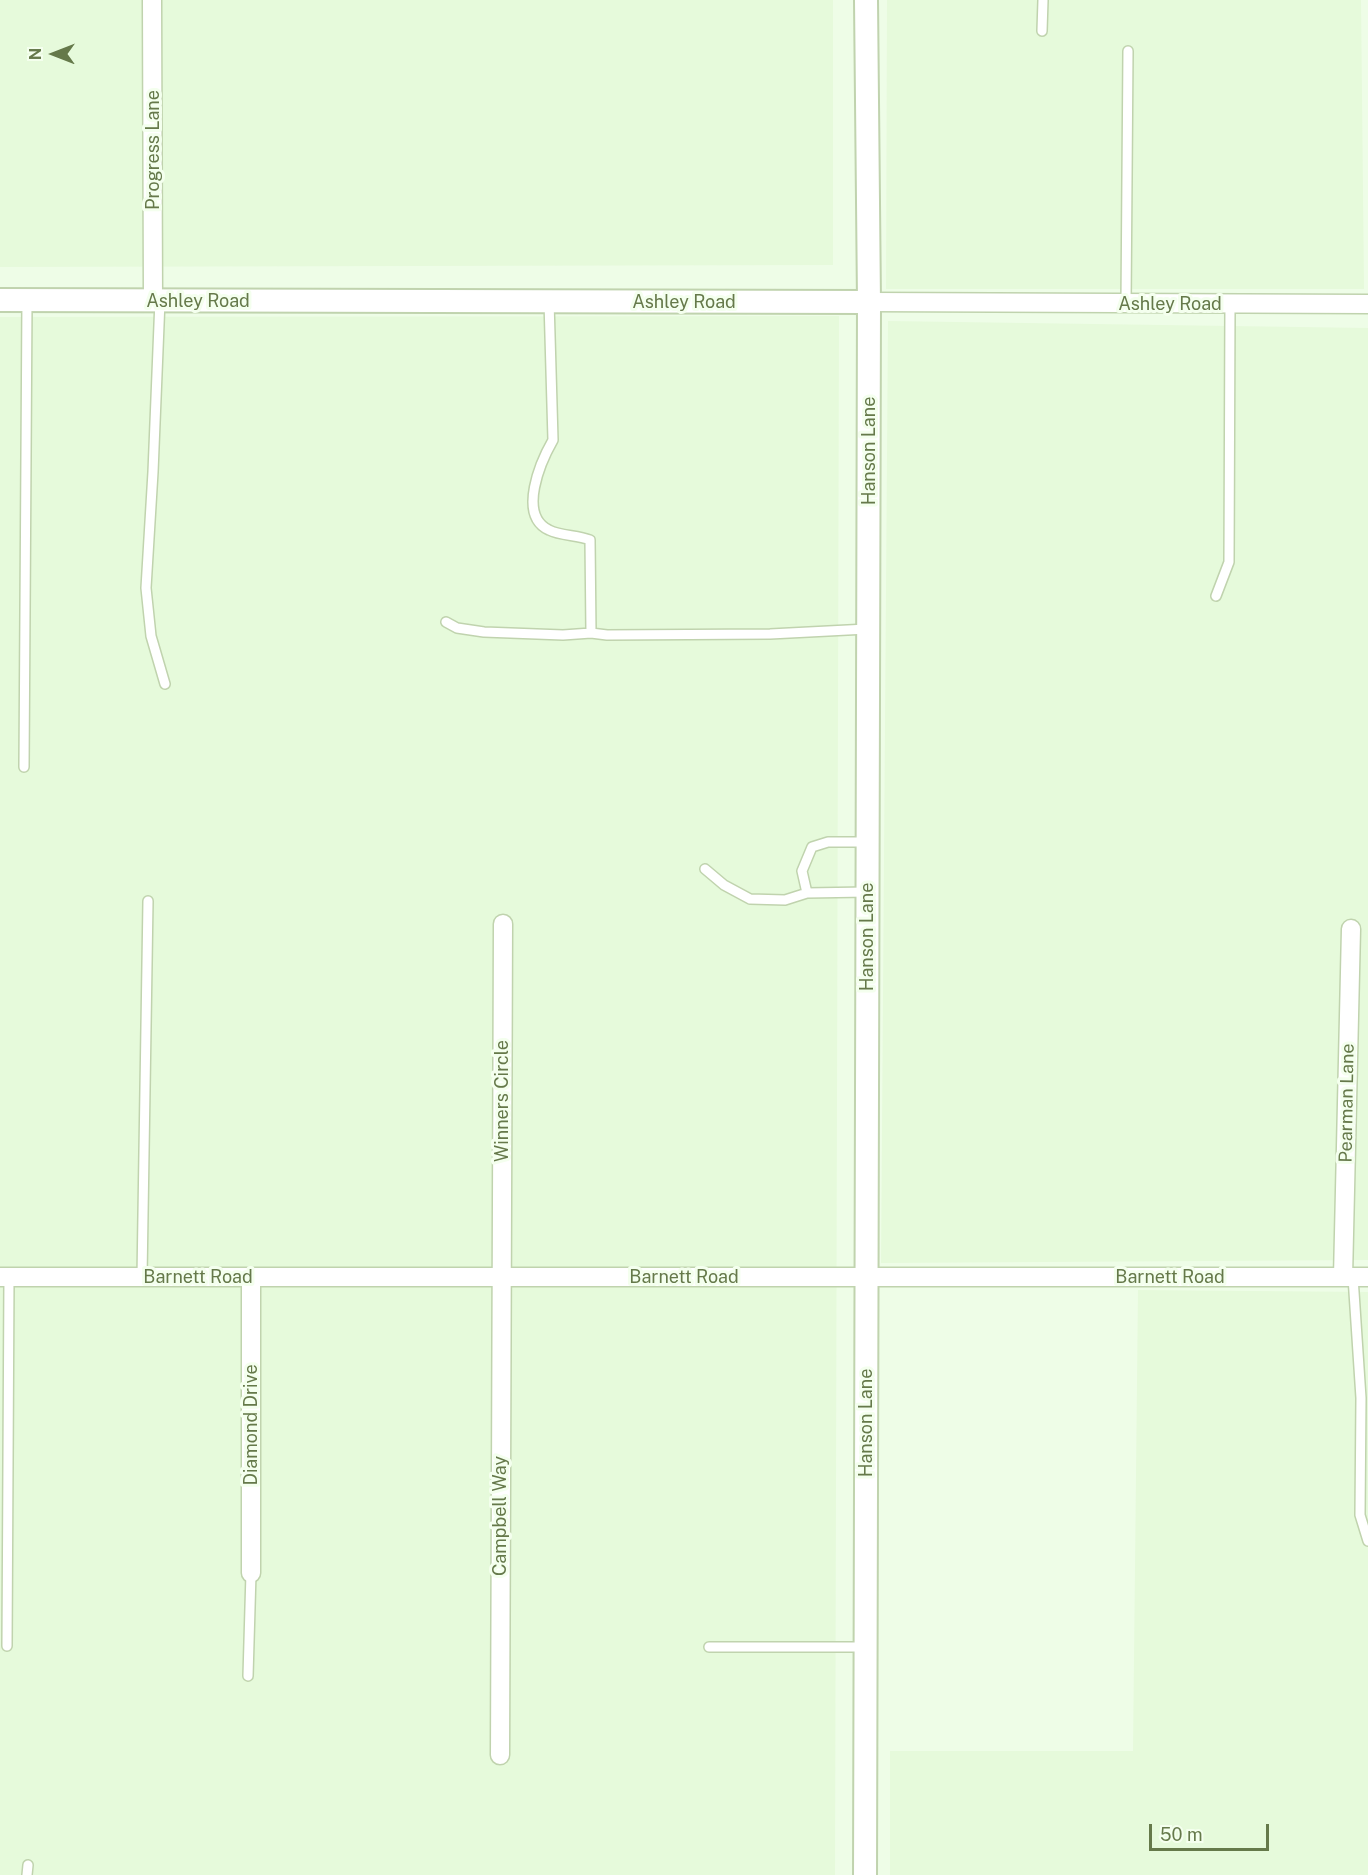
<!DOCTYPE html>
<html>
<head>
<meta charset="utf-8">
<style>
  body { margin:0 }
  #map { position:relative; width:1368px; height:1875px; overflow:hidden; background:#eefde7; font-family:"Public Sans",sans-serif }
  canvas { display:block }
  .north { position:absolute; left:24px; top:24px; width:60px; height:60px; -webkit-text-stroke:4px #f4ffee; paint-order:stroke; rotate:270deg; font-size:16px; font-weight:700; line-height:24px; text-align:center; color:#65794a }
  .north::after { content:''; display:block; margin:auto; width:21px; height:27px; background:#65794a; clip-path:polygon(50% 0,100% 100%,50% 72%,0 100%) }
  .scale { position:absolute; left:1149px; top:1824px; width:120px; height:27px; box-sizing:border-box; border:3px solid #65794a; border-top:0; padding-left:8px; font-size:18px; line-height:21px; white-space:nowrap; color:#65794a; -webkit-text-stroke:4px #f4ffee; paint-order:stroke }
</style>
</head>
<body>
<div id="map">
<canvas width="1368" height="1875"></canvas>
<div class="north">N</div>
<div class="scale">50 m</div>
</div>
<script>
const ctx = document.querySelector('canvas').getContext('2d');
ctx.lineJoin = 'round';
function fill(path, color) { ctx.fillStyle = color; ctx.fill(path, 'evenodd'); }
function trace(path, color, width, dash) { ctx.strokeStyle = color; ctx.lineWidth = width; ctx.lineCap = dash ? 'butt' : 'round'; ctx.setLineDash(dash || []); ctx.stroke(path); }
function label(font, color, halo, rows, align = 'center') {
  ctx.font = font + ' "Public Sans",sans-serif'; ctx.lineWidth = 6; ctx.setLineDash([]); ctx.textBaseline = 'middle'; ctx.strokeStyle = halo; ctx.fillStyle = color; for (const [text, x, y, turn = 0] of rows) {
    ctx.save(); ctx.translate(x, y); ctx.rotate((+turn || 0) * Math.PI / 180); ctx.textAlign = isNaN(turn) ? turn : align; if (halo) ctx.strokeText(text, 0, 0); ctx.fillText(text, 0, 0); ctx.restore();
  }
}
const residential = new Path2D(`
  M 0,0 L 833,0 L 833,265 L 0,267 Z
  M 887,0 L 1361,0 L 1364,289 L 886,289 Z
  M 839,316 L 835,1875 L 0,1875 L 0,317 Z
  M 888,321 L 1368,328 L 1368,1260 L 881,1263 Z
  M 1138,1290 L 1368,1292 L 1368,1875 L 890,1875 L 890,1751 L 1133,1751 Z`);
const service = new Path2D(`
  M 1042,31 L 1043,0
  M 160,300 L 153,472 L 146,588 L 151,636 L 165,684
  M 549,301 L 553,440 C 541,461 517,515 549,530 C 561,536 577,535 590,540 L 591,633
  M 1126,304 L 1128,51
  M 1216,596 L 1229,562 L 1230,304
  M 446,622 L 457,628 L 484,632 L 563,635 L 591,633 L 607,635 L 770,634 L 867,629
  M 24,767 L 27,300
  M 705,869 L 724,885 L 750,899 L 785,900 L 807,893 L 867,892
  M 807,893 L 802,871 L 812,847 L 828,842 L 867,842
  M 142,1277 L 148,901
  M 1353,1277 L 1361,1398 L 1360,1515 L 1368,1541
  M 7,1646 L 9,1277
  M 709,1647 L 865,1647
  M 248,1676 L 251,1573
  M 27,1875 L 28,1865`);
const minor = new Path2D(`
  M 152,0 L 153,300
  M 869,302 L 1368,304
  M 0,1277 L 1368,1277
  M 251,1277 L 251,1573
  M 1343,1277 L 1351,929
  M 500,1755 L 503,924`);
const tertiary = new Path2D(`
  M 0,300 L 869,302
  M 865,1875 L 869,302 L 866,0`);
const streetNames = [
  ["Progress Lane",153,150,-90],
  ["Ashley Road",198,301],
  ["Ashley Road",684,302],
  ["Ashley Road",1170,304],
  ["Hanson Lane",869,451,-90],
  ["Hanson Lane",867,937,-90],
  ["Winners Circle",502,1101,-90],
  ["Pearman Lane",1347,1103,-89],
  ["Barnett Road",198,1277],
  ["Barnett Road",684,1277],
  ["Barnett Road",1170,1277],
  ["Hanson Lane",866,1423,-90],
  ["Diamond Drive",251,1425,-90],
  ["Campbell Way",500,1516,-90]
];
fill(residential, '#e6fadb');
trace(service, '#c0d3ae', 12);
trace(minor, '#c0d3ae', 21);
trace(tertiary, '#c0d3ae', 26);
trace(service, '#fff', 9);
trace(minor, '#fff', 18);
trace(tertiary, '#fff', 22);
label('18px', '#65794a', '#f4ffee', streetNames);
</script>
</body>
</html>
